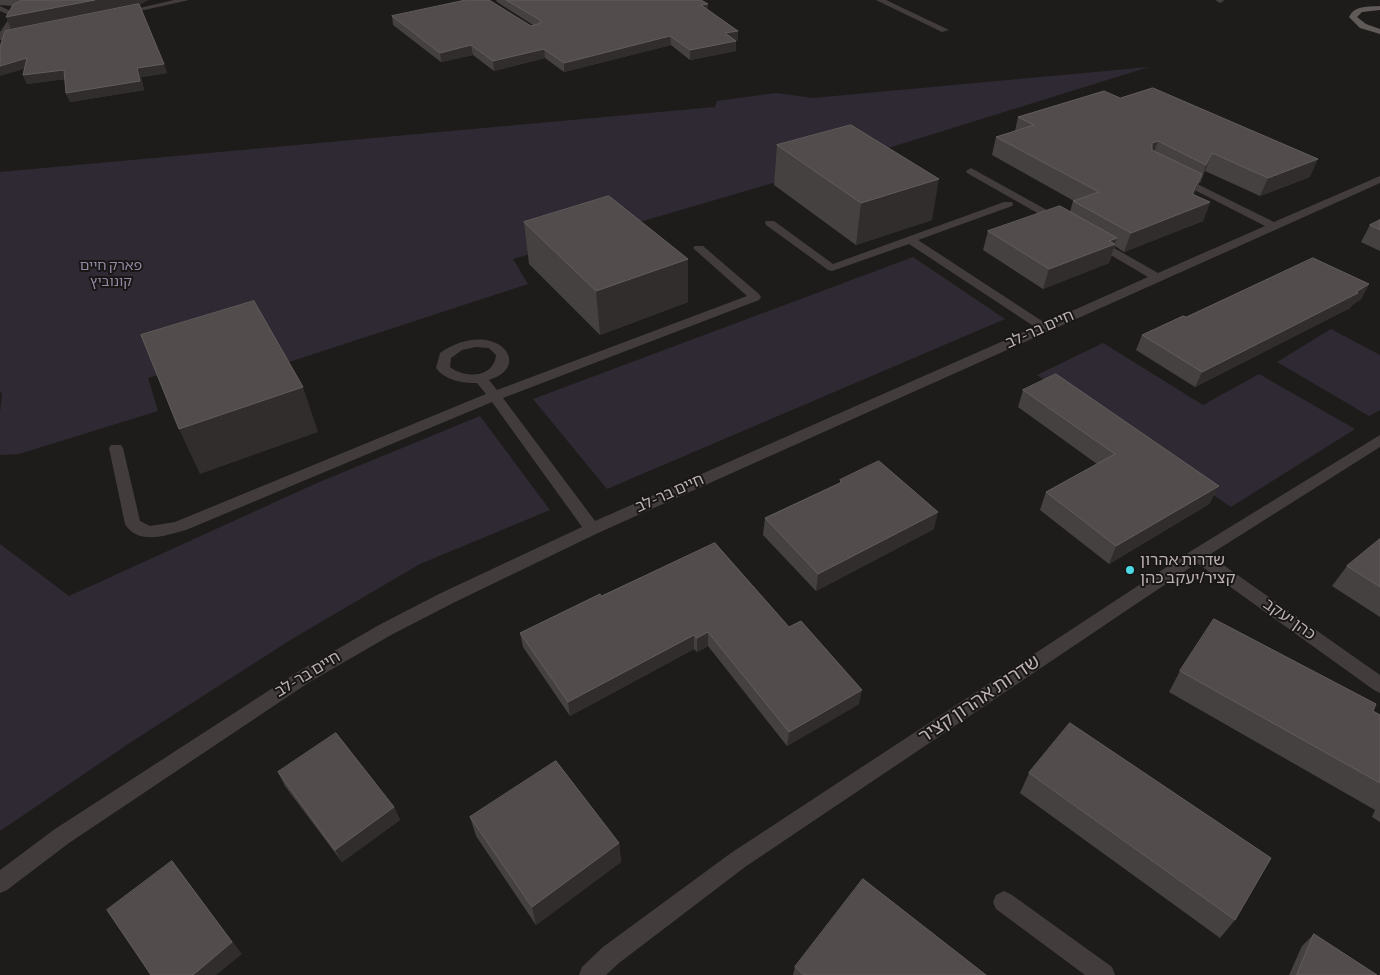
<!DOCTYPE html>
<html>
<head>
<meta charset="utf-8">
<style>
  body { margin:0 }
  canvas { display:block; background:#1d1c1b }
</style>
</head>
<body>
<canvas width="1380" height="975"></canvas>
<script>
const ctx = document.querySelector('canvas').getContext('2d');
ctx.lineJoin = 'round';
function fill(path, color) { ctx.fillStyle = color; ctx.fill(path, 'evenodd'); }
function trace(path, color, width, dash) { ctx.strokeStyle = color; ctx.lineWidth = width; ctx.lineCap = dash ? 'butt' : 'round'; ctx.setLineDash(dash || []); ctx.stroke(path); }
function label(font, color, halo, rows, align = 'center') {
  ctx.font = font + ' "Sofia Sans Condensed","Noto Sans Hebrew",sans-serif'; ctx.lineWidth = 4; ctx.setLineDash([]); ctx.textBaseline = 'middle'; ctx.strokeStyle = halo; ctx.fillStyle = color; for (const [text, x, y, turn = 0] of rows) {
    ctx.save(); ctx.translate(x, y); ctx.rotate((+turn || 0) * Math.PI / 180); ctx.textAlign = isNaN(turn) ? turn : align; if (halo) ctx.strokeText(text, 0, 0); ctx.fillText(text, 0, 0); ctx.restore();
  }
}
const green = new Path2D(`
  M 1149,67 L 814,171 L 513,259 L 528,284 L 286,363 L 275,341 L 148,378 L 158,411 L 19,454 L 0,455 L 0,413 L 2,393 L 0,392 L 0,172 L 715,107 L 717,101 L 776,93 L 813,98 Z
  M 913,257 L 1005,319 L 607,489 L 533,399 Z
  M 1331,329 L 1380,355 L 1380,410 L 1369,416 L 1277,362 Z
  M 1103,343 L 1203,405 L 1259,374 L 1355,429 L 1231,507 L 1037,375 Z
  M 480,416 L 550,510 L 420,564 L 292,639 L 131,742 L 0,831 L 0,544 L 69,596 L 317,483 Z`);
const minor = new Path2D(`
  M 174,0 L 189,0 L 122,15 L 118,13 Z
  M 876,0 L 886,0 L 949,30 L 942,32 Z
  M 1215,0 L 1223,0 L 1224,1 L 1220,3 Z
  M 0,6 L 19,15 L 3,40 L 0,40 L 0,32 L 11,16 L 0,11 Z
  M 971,168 L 1063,219 L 1064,221 L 1063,223 L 1055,223 L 967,173 L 966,171 Z
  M 1179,175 L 1274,222 L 1380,176 L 1380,183 L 598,533 L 453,603 L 391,635 L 308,683 L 69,843 L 7,890 L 0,893 L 0,870 L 55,829 L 296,673 L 379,625 L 441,593 L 582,527 L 492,402 L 186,530 C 167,535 138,546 125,524 L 109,448 L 111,445 L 121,445 L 123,448 L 140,521 L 150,526 L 175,522 L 486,394 L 477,383 C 463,383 446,381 436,368 L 440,353 C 494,316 536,366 489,380 L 497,390 L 747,296 L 693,248 L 695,246 L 703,246 L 759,294 L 761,297 L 759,300 L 503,398 L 595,521 L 1035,327 L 909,244 L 832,271 L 828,270 L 766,225 L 765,223 L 766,221 L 774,221 L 833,264 L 1004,202 L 1012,202 L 1013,204 L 1012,206 L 918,240 L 1045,323 L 1148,277 L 1092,244 L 1090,242 L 1092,240 L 1100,240 L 1158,273 L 1265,226 L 1175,180 L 1174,178 ZM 476,347 L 489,348 L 496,355 C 494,378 465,379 450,367 L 451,358 L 462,350 Z
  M 1380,435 L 1380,447 L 1209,555 L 1380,675 L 1380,693 L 1374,690 L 1197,563 L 745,867 L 619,963 L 606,975 L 579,975 L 582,967 L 603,947 L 731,853 L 1191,551 Z
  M 1004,891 L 1012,895 L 1112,967 L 1115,975 L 1085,975 L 996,909 L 993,902 L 996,895 Z`);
const major = new Path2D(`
  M 1380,6 L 1380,10 L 1362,12 L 1357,17 L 1366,24 L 1380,29 L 1380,34 L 1360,28 L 1349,17 C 1355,5 1368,7 1380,6 Z`);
const wall = new Path2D(`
  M 0,0 L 148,0 L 139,5 L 167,73 L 141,77 L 144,90 L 70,102 L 66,93 L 65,79 L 27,84 L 23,75 L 24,69 L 12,30 L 13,6 L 0,5 Z
  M 496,0 L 701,0 L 708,10 L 738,31 L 738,40 L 735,41 L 736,41 L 736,51 L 690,60 L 671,45 L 564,72 L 545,58 L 494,71 L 473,55 L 441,62 L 393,25 L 392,16 L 531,26 L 533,25 L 497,2 Z
  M 1120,98 L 1310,177 L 1260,196 L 1205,171 L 1200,183 L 1199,183 L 1194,195 L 1210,202 L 1203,221 L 1124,252 L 1115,246 L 1109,263 L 1043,289 L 983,250 L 988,231 L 1070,212 L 1073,201 L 1074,201 L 992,155 L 996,137 L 1015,131 L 1018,117 Z
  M 777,145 L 932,220 L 856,245 L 774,185 Z
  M 1380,220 L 1380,251 L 1361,242 L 1370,225 Z
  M 524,222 L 688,259 L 688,302 L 600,335 L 529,264 Z
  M 1369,284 L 1361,299 L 1352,305 L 1350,308 L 1195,387 L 1136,350 L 1142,335 Z
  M 1023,390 L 1219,486 L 1209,504 L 1109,564 L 1040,510 L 1046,492 L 1097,464 L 1018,407 Z
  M 840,480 L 934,529 L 816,591 L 763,535 L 765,518 L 840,483 Z
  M 1380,539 L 1380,617 L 1332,586 L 1347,566 Z
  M 601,596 L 789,627 L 859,704 L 787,746 L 708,646 L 697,652 L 694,649 L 570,716 L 523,647 L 520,633 Z
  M 1180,671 L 1373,711 L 1380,715 L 1380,822 L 1372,817 L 1375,810 L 1169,692 Z
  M 278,772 L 394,807 L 400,820 L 342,862 L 285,786 Z
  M 1029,773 L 1235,920 L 1220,938 L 1020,793 Z
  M 470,817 L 619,843 L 621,862 L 536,925 L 476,836 Z
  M 1314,934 L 1377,975 L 1289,975 L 1302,946 Z
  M 795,967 L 986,975 L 793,975 Z`);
const shadedWall = new Path2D(`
  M 95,0 L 148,0 L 139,5 L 12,31 L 6,17 Z
  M 708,4 L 708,12 L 701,5 Z
  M 738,31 L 738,40 L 725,43 L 725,33 Z
  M 670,36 L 671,45 L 564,72 L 564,63 Z
  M 736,41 L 736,51 L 690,60 L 690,50 Z
  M 471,45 L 473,55 L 441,62 L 440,53 Z
  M 544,49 L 545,58 L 494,71 L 493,61 Z
  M 27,58 L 31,67 L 0,76 L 0,66 Z
  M 164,64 L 167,73 L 141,77 L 144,90 L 70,102 L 66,93 L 137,68 Z
  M 64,70 L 67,79 L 27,84 L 23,75 Z
  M 1158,141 L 1152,159 L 1152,143 Z
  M 1212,153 L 1205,171 L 1200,183 L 1206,165 Z
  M 1318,159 L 1310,177 L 1260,196 L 1268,178 Z
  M 1202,174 L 1195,192 L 1186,212 L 1210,202 L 1203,221 L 1124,252 L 1131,233 L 1192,194 Z
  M 939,179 L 932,220 L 856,245 L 861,203 Z
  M 1117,238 L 1109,263 L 1043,289 L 1049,269 Z
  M 688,259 L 688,302 L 600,335 L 596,291 Z
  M 1369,284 L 1361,299 L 1352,305 L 1350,308 L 1195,387 L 1202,372 Z
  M 303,387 L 318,432 L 200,474 L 179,429 Z
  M 1219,486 L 1209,504 L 1109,564 L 1116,546 Z
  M 938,512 L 934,529 L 816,591 L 818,574 Z
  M 708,632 L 708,646 L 697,652 L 697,638 Z
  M 694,635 L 694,649 L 570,716 L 568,702 Z
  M 862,690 L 859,704 L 787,746 L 789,732 Z
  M 394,807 L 400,820 L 342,862 L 335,850 Z
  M 619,843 L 621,862 L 536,925 L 532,907 Z
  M 172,861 L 242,954 L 216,975 L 193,975 Z`);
const building = new Path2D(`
  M 23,0 L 95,0 L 6,17 L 13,5 Z
  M 466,0 L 489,0 L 531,26 L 541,23 L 540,20 L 506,0 L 701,0 L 708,4 L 701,5 L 738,31 L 725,33 L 736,41 L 690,50 L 670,36 L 564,63 L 544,49 L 493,61 L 471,45 L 440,53 L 392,16 Z
  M 139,4 L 164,64 L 137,68 L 140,81 L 66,93 L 64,70 L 23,75 L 27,58 L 0,66 L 0,47 L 5,31 Z
  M 1153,88 L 1318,159 L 1268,178 L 1212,153 L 1206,165 L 1158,141 L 1152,143 L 1152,150 L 1202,174 L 1192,194 L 1210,202 L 1131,233 L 1073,201 L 1099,192 L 996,137 L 1034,125 L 1018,117 L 1104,91 L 1120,98 Z
  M 851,125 L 939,179 L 861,203 L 777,145 Z
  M 609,196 L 688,259 L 596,291 L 524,222 Z
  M 1060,206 L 1117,238 L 1109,241 L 1115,244 L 1049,269 L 988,231 Z
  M 1380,220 L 1380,230 L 1370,225 Z
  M 1313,258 L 1369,284 L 1356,292 L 1358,293 L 1202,372 L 1142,335 L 1183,316 L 1186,317 Z
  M 254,301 L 303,387 L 179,429 L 141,335 Z
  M 1056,374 L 1219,486 L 1116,546 L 1046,492 L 1115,454 L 1023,390 Z
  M 879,461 L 938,512 L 818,574 L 765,518 L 842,482 L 840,480 Z
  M 1380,539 L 1380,587 L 1347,566 Z
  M 715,543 L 789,627 L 801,621 L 862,690 L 789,732 L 708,632 L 697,638 L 694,635 L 568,702 L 520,633 L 600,594 L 601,596 Z
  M 1214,619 L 1376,704 L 1373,711 L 1380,715 L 1380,783 L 1180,671 Z
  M 1070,723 L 1271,858 L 1235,920 L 1029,773 Z
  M 336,733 L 394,807 L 335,850 L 278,772 Z
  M 556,761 L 619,843 L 532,907 L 470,817 Z
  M 172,861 L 232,942 L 193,975 L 151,975 L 107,910 Z
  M 863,879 L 986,975 L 804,975 L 795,967 Z
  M 1314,934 L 1377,975 L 1297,975 Z`);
const markers = [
  [1130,570,5,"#4cd8e4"]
];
const farParknames = [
  ["פארק חיים",111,266],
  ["קונוביץ",111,282]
];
const streetNames = [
  ["חיים בר-לב",1040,330,-24],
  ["חיים בר-לב",670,494,-24],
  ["כהן יעקב",1289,620,35],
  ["חיים בר-לב",308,675,-31]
];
const poiNames = [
  ["שדרות אהרון",1140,561],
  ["קציר/יעקב כהן",1140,579]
];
const nearStreetnames = [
  ["שדרות אהרון קציר",980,700,-34]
];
fill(green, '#2e2932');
fill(minor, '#423d3c');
fill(major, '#605a58');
fill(wall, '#454140');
fill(shadedWall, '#302d2c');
fill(building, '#524d4c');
trace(building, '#625d5c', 1);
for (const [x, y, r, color] of markers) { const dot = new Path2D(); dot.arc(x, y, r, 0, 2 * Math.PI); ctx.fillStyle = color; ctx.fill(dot); trace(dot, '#181716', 2); }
label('14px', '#9587a4', '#181716', farParknames);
label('16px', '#bbb0af', '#181716', streetNames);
label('16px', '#bbb0af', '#181716', poiNames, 'left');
label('19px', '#bbb0af', '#181716', nearStreetnames);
</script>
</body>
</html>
